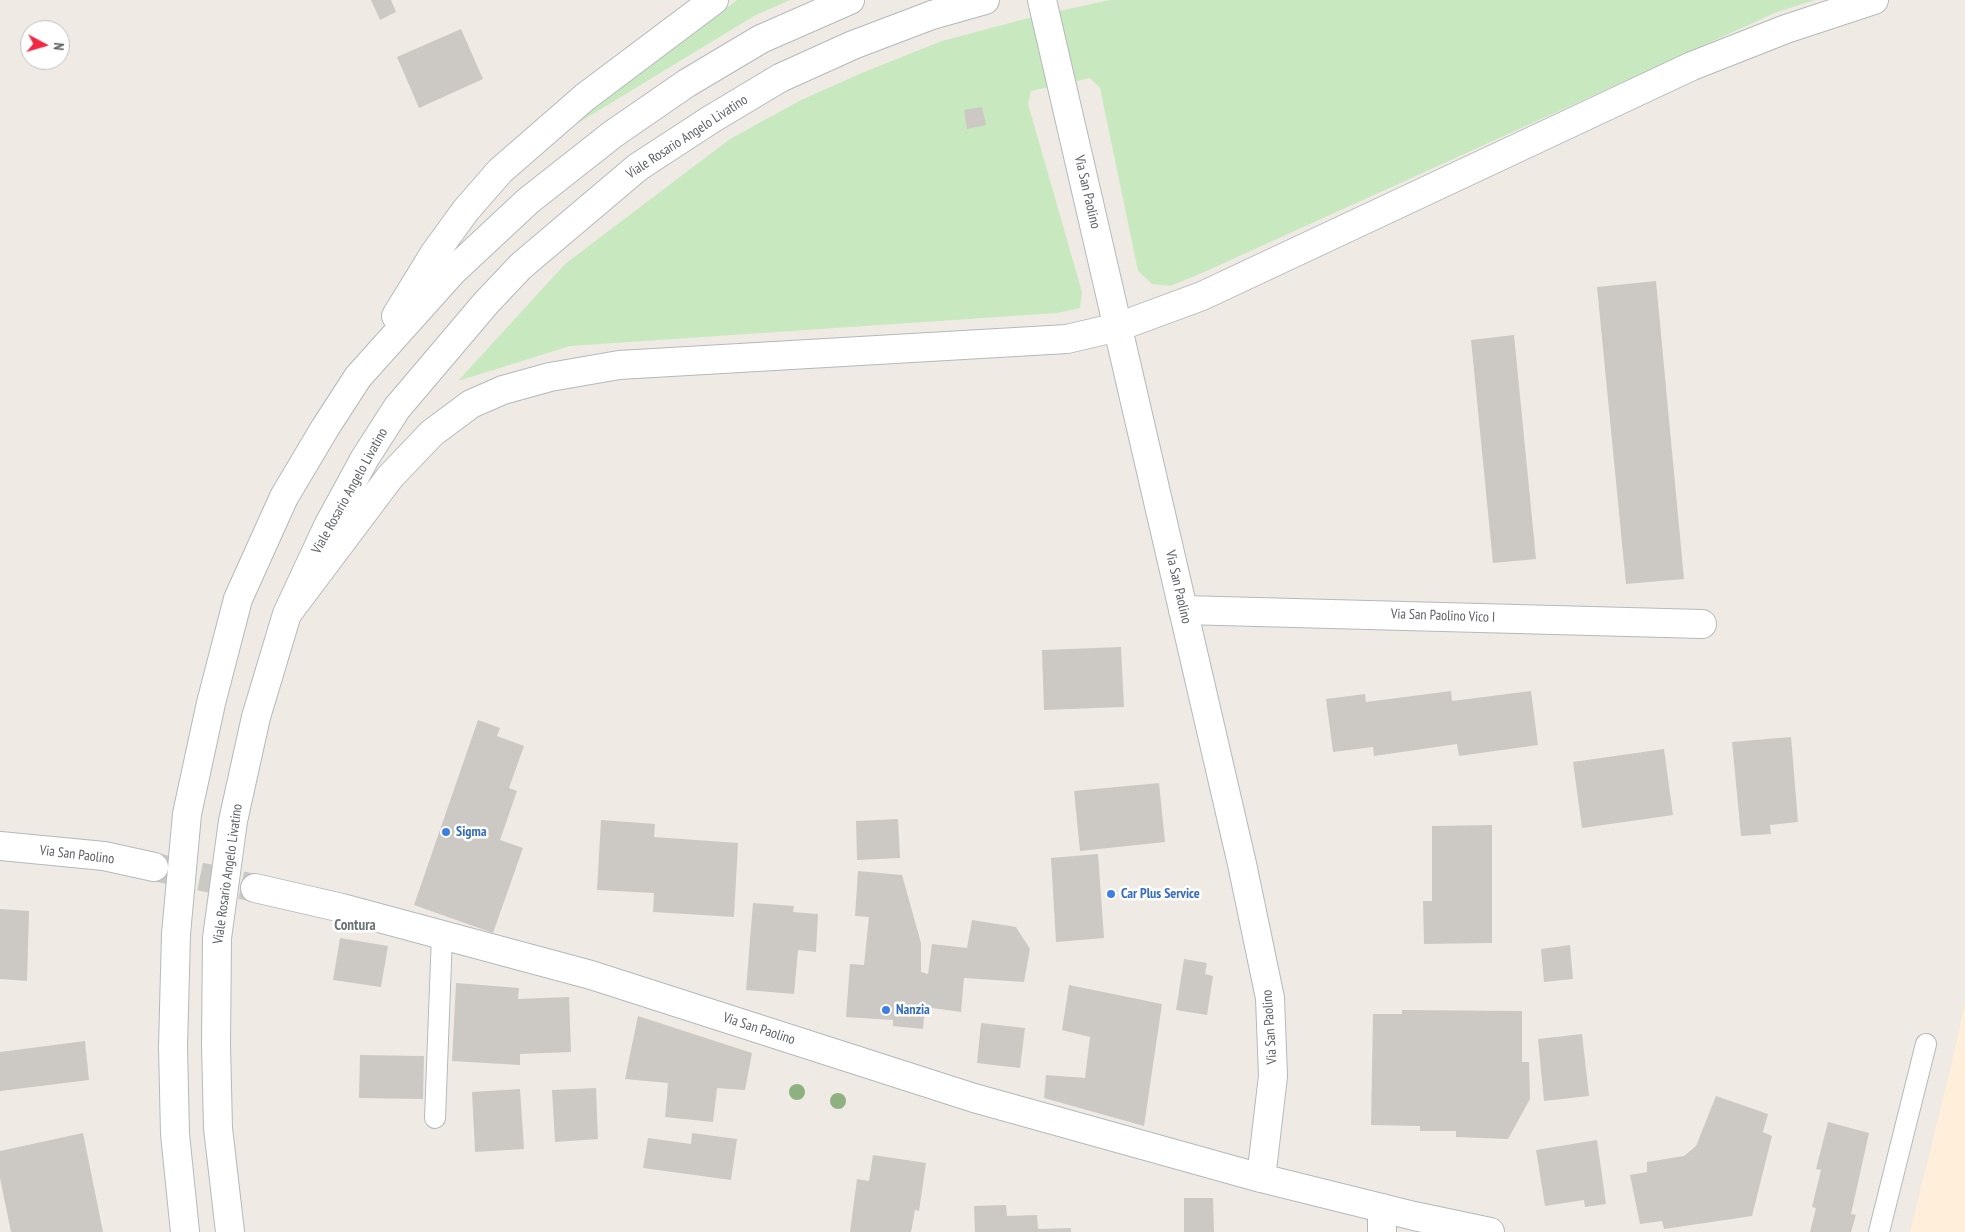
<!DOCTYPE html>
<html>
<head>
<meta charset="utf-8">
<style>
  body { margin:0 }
  #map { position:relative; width:1965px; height:1232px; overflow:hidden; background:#efebe4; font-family:"PT Sans Narrow",sans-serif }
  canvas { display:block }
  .north { position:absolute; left:20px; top:20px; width:50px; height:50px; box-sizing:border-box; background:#fff; border:1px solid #bec0c2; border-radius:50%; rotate:96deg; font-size:14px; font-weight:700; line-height:20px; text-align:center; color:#5c6266 }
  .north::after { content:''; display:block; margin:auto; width:18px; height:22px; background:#f22742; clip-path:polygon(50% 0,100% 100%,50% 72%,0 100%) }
</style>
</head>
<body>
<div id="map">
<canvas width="1965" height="1232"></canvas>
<div class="north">N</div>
</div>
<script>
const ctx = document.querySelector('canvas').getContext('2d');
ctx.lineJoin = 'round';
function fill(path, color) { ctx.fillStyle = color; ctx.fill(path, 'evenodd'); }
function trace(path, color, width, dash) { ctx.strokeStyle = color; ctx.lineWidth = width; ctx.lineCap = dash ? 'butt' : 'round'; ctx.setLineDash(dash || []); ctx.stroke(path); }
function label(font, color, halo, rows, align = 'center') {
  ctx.font = font + ' "PT Sans Narrow",sans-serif'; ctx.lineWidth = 5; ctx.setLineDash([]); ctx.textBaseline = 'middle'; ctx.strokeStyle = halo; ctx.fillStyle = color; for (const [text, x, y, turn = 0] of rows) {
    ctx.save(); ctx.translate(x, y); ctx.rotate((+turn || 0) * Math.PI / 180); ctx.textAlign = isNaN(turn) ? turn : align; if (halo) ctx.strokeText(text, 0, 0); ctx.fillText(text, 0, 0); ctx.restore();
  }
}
const commercial = new Path2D(`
  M 1965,1003 L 1965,1232 L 1910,1232 L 1949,1075 Z`);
const green = new Path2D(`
  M 737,0 L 790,0 L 754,16 L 560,134 Z
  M 1110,0 L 1815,0 L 1777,12 L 1202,273 L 1170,286 L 1152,284 L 1138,271 L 1100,88 L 1090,78 L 1031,91 L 1028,104 L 1082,292 L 1080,308 L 1057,313 L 570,346 L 458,381 L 565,264 L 730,139 L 801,100 L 864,72 L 942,41 L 1036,16 Z`);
const building = new Path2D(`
  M 371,0 L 391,0 L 396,12 L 380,20 Z
  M 461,29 L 483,79 L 419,108 L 397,57 Z
  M 982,107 L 986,125 L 967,129 L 964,110 Z
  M 1656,281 L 1684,579 L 1626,584 L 1597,287 Z
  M 1514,335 L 1536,559 L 1493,563 L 1471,340 Z
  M 1121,647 L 1124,707 L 1044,710 L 1042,650 Z
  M 1451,691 L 1452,701 L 1531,691 L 1538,745 L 1459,756 L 1457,744 L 1374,756 L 1373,747 L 1333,752 L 1326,699 L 1365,694 L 1366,702 Z
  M 478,720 L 500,728 L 497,736 L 524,746 L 509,788 L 517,791 L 500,840 L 523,848 L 493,933 L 414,905 Z
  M 1791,737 L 1798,822 L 1770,825 L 1771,834 L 1741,836 L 1732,742 Z
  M 1664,749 L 1673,815 L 1582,828 L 1573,762 Z
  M 1159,783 L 1165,842 L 1080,851 L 1074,791 Z
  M 898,819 L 900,858 L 857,860 L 856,821 Z
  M 601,820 L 655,824 L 654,837 L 738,843 L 734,917 L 653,912 L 654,893 L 597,890 Z
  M 1492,825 L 1492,943 L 1424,944 L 1423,901 L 1432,901 L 1432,826 Z
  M 1098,854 L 1104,938 L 1056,942 L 1051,858 Z
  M 858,871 L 902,875 L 921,943 L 921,972 L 928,974 L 932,944 L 967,948 L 972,920 L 1016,927 L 1030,949 L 1024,982 L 964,978 L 961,1012 L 925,1007 L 923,1029 L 893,1026 L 893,1020 L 846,1017 L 850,964 L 864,965 L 869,917 L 855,916 Z
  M 753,903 L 794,906 L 793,912 L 818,914 L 816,952 L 798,950 L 794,994 L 746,990 Z
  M 0,909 L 29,911 L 27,981 L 0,979 Z
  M 340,938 L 388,946 L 381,987 L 333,980 Z
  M 1570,945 L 1573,979 L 1544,982 L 1541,949 Z
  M 1184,959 L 1207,963 L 1205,974 L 1213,976 L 1207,1015 L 1176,1010 Z
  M 456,983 L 519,988 L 518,999 L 569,997 L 571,1052 L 520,1054 L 520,1065 L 452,1061 Z
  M 1069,985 L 1162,1004 L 1144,1126 L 1044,1098 L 1046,1075 L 1085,1078 L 1090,1037 L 1062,1030 Z
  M 1402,1010 L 1522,1011 L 1522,1062 L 1529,1062 L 1530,1099 L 1508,1139 L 1456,1137 L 1456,1131 L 1420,1131 L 1420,1126 L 1371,1125 L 1373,1014 L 1402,1014 Z
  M 638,1016 L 752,1053 L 745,1090 L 717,1088 L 713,1122 L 665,1117 L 668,1083 L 625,1079 Z
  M 981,1023 L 1025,1028 L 1020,1068 L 977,1063 Z
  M 1582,1034 L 1589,1096 L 1544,1101 L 1538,1039 Z
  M 85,1041 L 89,1080 L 0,1091 L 0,1052 Z
  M 360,1055 L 424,1056 L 423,1099 L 359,1098 Z
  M 596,1088 L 598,1139 L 555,1142 L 552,1090 Z
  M 520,1089 L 524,1149 L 475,1152 L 472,1092 Z
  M 1716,1096 L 1768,1114 L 1763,1132 L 1772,1136 L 1752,1216 L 1664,1229 L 1662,1221 L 1640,1224 L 1630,1175 L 1647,1172 L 1647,1162 L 1684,1156 L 1696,1146 Z
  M 1828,1122 L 1869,1133 L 1851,1214 L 1856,1215 L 1851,1232 L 1810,1232 L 1816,1208 L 1812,1207 L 1821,1170 L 1816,1169 Z
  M 83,1133 L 103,1232 L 11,1232 L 0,1178 L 0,1151 Z
  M 692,1133 L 737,1139 L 731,1180 L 643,1168 L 648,1138 L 691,1144 Z
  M 1597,1140 L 1606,1204 L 1585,1207 L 1584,1200 L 1545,1206 L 1536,1150 Z
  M 873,1155 L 926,1163 L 919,1211 L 915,1210 L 911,1232 L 850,1232 L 857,1179 L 869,1181 Z
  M 1184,1198 L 1213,1198 L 1214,1232 L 1184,1232 Z
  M 1006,1205 L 1007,1216 L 1037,1215 L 1038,1229 L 1071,1228 L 1071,1232 L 975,1232 L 974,1206 Z`);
const secondaryTunnel = new Path2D(`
  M 159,868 L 255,888`);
const lane = new Path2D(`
  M 435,1118 L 442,935
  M 1879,1232 L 1926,1044`);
const street = new Path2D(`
  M 1183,610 L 1702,624
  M 1382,1208 L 1382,1232`);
const secondary = new Path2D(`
  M 1042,0 L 1242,864 L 1270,998 L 1273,1076 L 1261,1178
  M 396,316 L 434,254 L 466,210 L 500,171 L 585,97 L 714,0
  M 287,614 L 390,477 L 432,433 L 471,404 L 503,390 L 550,377 L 619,365 L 1067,339 L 1118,327 L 1202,296 L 1692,66 L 1786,29 L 1874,0
  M 0,846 L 104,856 L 154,867
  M 255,888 L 342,908 L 591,975 L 974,1098 L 1261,1178 L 1414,1216 L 1490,1232
  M 185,1232 L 175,1134 L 173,1047 L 176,934 L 187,814 L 211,703 L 238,599 L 284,497 L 325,428 L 358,377 L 453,271 L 528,201 L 613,134 L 687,83 L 761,39 L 850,0
  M 230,1232 L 218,1128 L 216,1044 L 217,938 L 233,821 L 256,717 L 287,614 L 328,526 L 365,458 L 397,408 L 486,303 L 521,266 L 638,167 L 710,120 L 780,78 L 853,45 L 932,15 L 985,0`);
const trees = [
  [797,1092],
  [838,1101]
];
const markers = [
  [446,832,5,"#3f7fe0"],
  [1111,894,5,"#3f7fe0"],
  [886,1010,5,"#3f7fe0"]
];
const streetNames = [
  ["Viale Rosario Angelo Livatino",687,137,-33],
  ["Via San Paolino",1087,192,77],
  ["Viale Rosario Angelo Livatino",350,491,-61],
  ["Via San Paolino",1178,587,77],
  ["Via San Paolino Vico I",1443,616,2],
  ["Via San Paolino",77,855,7],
  ["Viale Rosario Angelo Livatino",228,874,-82],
  ["Via San Paolino",1270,1027,-94],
  ["Via San Paolino",759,1029,18]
];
const shopNames = [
  ["Sigma",456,832],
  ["Car Plus Service",1121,894],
  ["Nanzia",896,1010]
];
const neighbourhoodNames = [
  ["Contura",355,926]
];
fill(commercial, '#ffeeda');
fill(green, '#c8e8bf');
fill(building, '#ccc8c3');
trace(secondaryTunnel, '#cac9c4', 28, [28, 14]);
trace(lane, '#b5b9bc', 22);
trace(street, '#b5b9bc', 30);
trace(secondary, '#b3b9bd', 30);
trace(lane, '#fff', 20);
trace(street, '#fff', 28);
trace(secondary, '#fff', 28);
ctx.fillStyle = '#8db181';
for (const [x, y] of trees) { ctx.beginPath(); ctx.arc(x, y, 8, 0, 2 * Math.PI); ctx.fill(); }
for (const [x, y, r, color] of markers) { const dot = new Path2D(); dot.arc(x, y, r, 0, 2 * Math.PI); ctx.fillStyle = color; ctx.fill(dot); trace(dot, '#fff', 2); }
label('14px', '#5c6266', '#fff', streetNames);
label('bold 14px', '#366cbe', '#fff', shopNames, 'left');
label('bold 15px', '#6d7478', '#fff', neighbourhoodNames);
</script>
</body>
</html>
